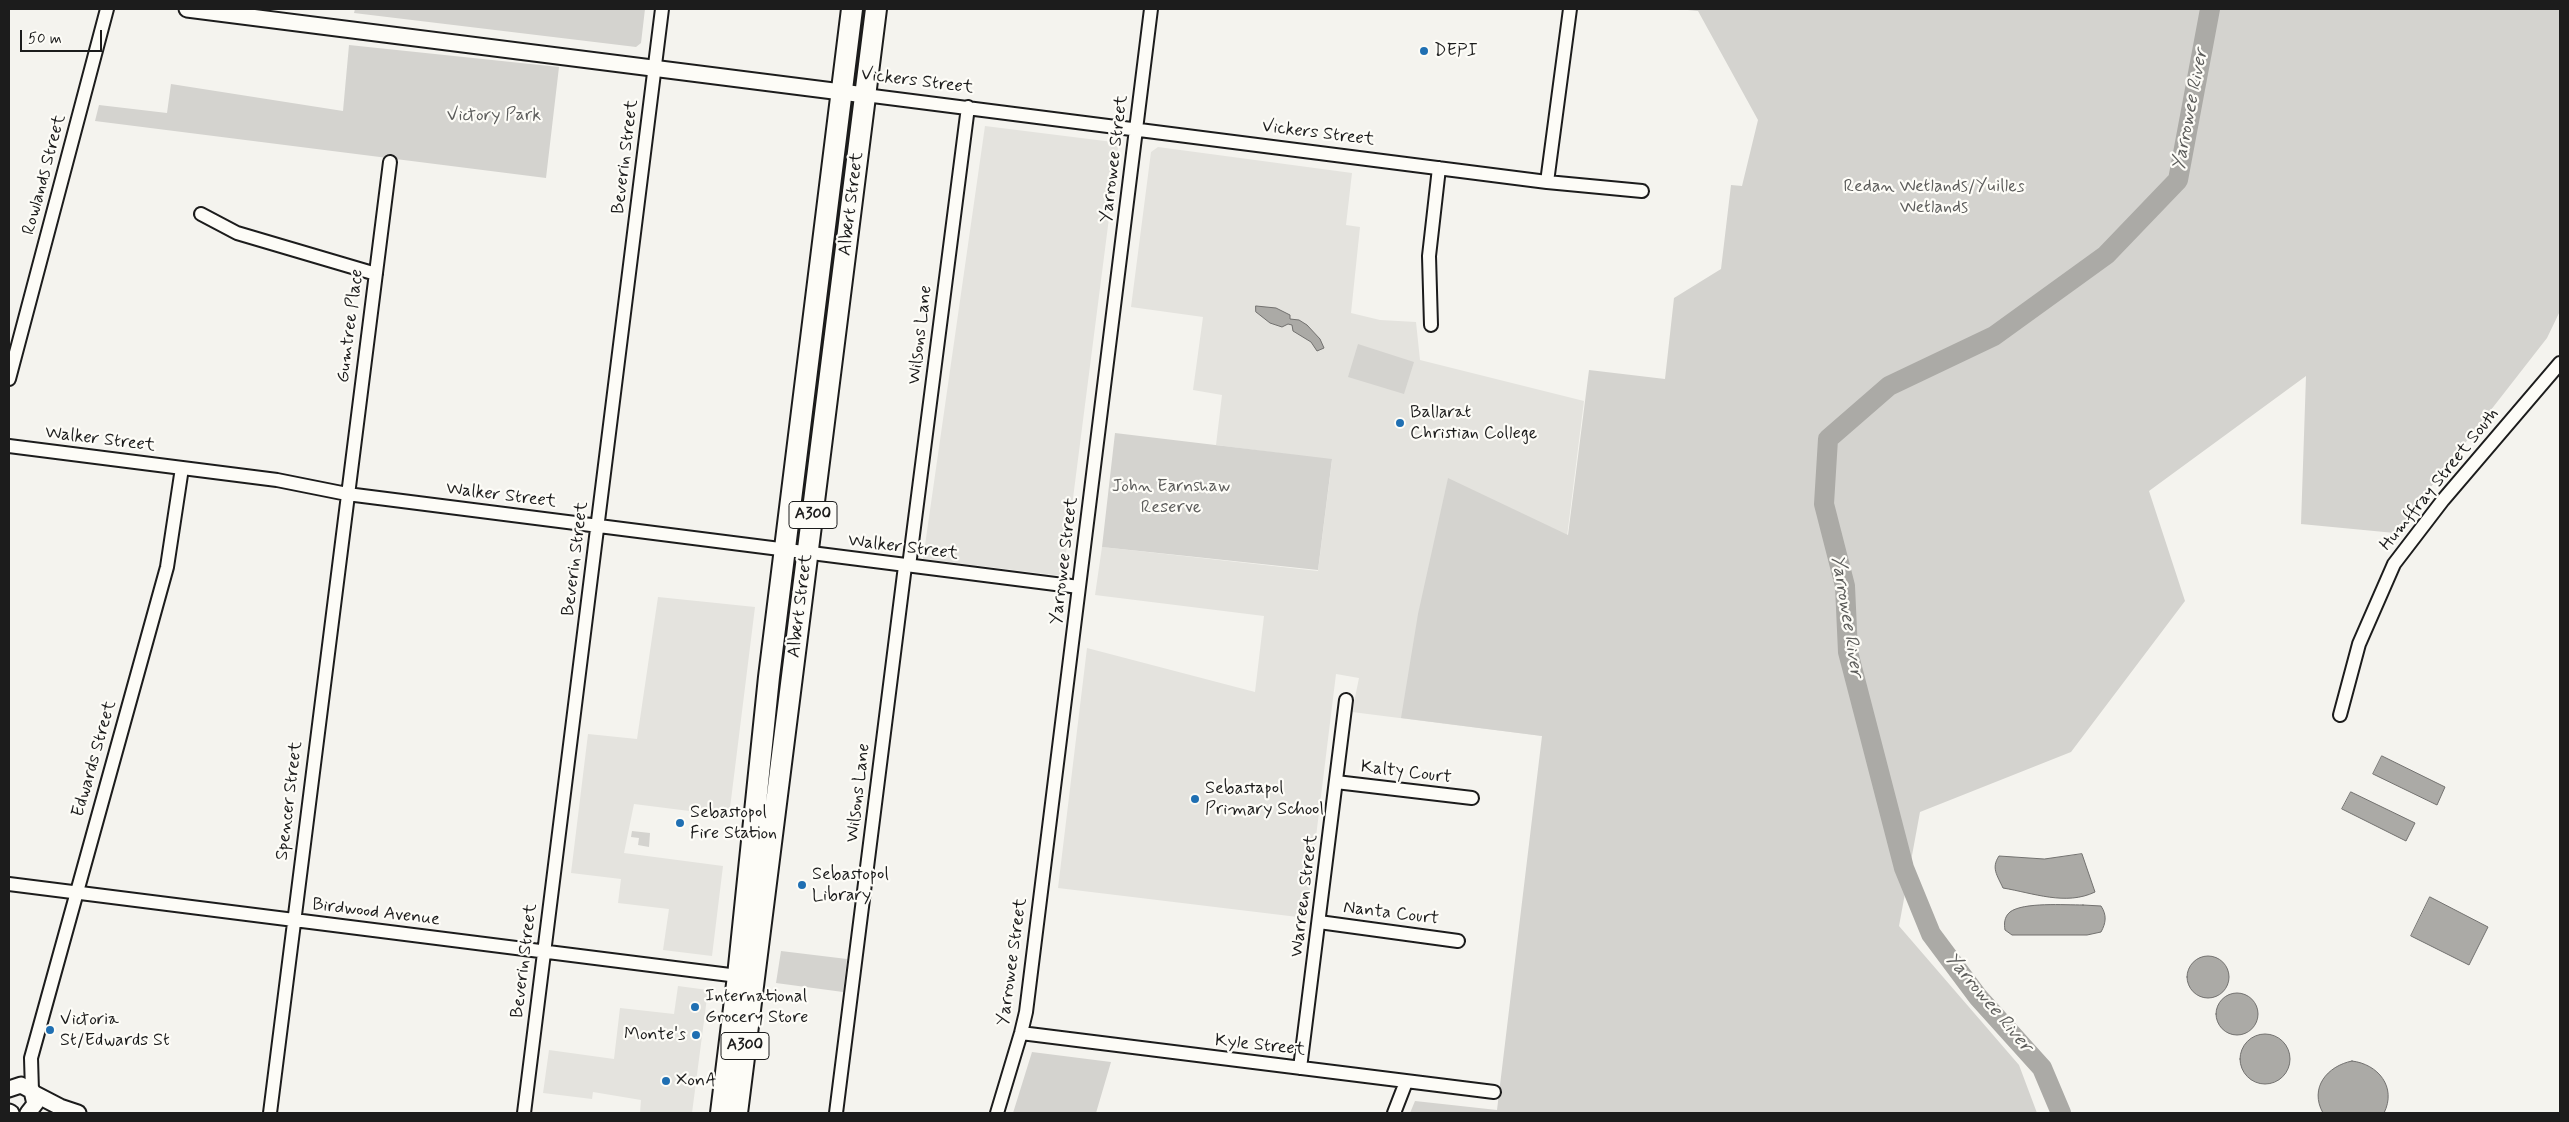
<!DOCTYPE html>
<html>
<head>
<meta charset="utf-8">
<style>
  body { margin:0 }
  #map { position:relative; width:2569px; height:1122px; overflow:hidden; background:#f4f3ee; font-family:Mynerve,sans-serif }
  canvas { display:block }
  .frame { position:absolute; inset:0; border:10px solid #1c1c1c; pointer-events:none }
  .scale { position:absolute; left:20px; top:30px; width:82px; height:22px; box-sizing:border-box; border:2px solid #1c1c1c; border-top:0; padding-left:6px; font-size:15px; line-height:18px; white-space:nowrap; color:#1c1c1c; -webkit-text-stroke:4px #fdfcf7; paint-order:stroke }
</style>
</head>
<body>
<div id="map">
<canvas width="2569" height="1122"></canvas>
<div class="frame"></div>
<div class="scale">50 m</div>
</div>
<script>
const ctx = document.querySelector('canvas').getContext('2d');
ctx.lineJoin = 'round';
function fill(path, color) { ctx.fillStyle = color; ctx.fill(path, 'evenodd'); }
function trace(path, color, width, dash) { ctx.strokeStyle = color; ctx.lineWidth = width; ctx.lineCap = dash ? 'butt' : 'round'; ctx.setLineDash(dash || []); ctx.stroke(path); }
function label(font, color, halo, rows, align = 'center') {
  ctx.font = font + ' Mynerve,sans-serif'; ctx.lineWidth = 4.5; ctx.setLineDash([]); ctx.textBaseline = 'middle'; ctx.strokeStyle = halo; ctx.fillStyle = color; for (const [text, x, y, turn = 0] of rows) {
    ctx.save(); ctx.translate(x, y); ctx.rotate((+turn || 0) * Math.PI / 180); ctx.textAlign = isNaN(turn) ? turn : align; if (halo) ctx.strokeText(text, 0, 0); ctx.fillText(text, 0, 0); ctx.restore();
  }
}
const built = new Path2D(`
  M 985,126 L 1113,142 L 1118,148 L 1063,576 L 923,559 Z
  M 1158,147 L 1352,173 L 1346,225 L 1360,227 L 1351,313 L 1380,320 L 1416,322 L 1420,360 L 1584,401 L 1542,736 L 1352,712 L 1359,678 L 1336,674 L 1306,918 L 1058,888 L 1087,648 L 1255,692 L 1264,616 L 1095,595 L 1102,547 L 1318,571 L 1332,460 L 1216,445 L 1222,395 L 1193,390 L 1203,317 L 1131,307 L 1151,152 Z
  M 658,597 L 755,607 L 729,816 L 634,804 L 624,853 L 723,866 L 712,956 L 663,950 L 669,909 L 618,903 L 621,879 L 571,873 L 588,734 L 637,739 Z
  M 678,986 L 708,990 L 692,1113 L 640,1113 L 641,1100 L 593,1092 L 592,1099 L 543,1093 L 549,1050 L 614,1059 L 620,1008 L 674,1014 Z`);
const green = new Path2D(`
  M 355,9 L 645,9 L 641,43 L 636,47 L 354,13 Z
  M 1677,9 L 2560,9 L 2560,311 L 2547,338 L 2395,533 L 2301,524 L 2306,376 L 2149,491 L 2185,601 L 2071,752 L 1920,812 L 1899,926 L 2019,1065 L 2037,1113 L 1410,1113 L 1415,1101 L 1497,1110 L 1542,736 L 1401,718 L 1418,614 L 1448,478 L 1568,535 L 1589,370 L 1665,379 L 1674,298 L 1721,269 L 1731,185 L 1742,186 L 1758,120 L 1698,11 Z
  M 349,45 L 559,67 L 546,178 L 95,121 L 99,105 L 167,113 L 171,84 L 343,111 Z
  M 1358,344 L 1414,362 L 1404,394 L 1348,377 Z
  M 1115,433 L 1332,459 L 1318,570 L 1102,547 Z
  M 632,831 L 650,833 L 649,847 L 638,845 L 639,838 L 631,837 Z
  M 781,951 L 847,959 L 843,992 L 776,983 Z
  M 1032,1052 L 1111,1062 L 1096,1113 L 1013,1113 Z`);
const water = new Path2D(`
  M 1256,306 L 1276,308 L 1290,315 L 1290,319 L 1299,320 L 1307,325 L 1320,339 L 1324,348 L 1317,351 L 1311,342 L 1293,331 L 1292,325 L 1288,324 L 1282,327 L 1270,323 L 1256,312 Z
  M 2382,756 L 2445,787 L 2437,805 L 2373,774 Z
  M 2351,792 L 2415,823 L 2406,841 L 2342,809 Z
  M 2082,854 L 2095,892 C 2066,906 2033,893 2003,888 C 1997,875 1991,868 1999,856 L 2044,859 Z
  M 2430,897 L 2488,927 L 2469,965 L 2411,936 Z
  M 2083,905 L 2101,906 C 2107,915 2106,923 2101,932 L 2087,935 L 2012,935 L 2005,930 C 2004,924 2004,917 2010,912 C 2023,902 2065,905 2083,905 Z
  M2187 977a21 21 0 1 1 42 0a21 21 0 1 1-42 0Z
  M2216 1014a21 21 0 1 1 42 0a21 21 0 1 1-42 0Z
  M2240 1059a25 25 0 1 1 50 0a25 25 0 1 1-50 0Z
  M 2352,1061 C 2378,1064 2397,1087 2384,1113 L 2323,1113 C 2309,1088 2327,1066 2352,1061 Z`);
const river = new Path2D(`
  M 2061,1113 L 2042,1068 L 1978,997 L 1931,934 L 1904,868 L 1848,652 L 1845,586 L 1824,504 L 1828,439 L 1889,386 L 1994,336 L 2106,255 L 2178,180 L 2210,9`);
const minor = new Path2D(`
  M 865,95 L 1547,182 L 1642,191
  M 1547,182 L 1570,9
  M 201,214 L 237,233 L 376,274
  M 1431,325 L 1429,256 L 1439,168
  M 9,379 L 107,9
  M 9,446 L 277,480 L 347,494 L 1079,587
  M 909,566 L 968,107
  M 2340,715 L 2359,644 L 2394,564 L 2443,500 L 2560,363
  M 1336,782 L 1472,798
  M 9,884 L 738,976
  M 1319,922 L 1458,941
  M 1021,1033 L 1494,1092
  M 1300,1068 L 1346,700
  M 32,1091 L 31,1058 L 167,567 L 182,468
  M 270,1113 L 390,162
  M 524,1113 L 662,9
  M 836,1113 L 905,566
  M 997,1113 L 1021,1033 L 1026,1012 L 1151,9
  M 1394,1113 L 1406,1082`);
const tertiary = new Path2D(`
  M 187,9 L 865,95
  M 9,1089 L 21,1085 L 32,1091 L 35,1104 L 28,1113
  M 33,1093 L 60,1107 L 78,1113
  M 9,1112 L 11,1113`);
const trunk = new Path2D(`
  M 721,1113 L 738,976 L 769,677 L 852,9
  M 737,1113 L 876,9`);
const markers = [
  [1424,51,5,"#1f6fb2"],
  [1400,423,5,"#1f6fb2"],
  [1195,799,5,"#1f6fb2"],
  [680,823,5,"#1f6fb2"],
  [802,885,5,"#1f6fb2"],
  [695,1007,5,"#1f6fb2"],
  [50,1030,5,"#1f6fb2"],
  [696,1035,5,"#1f6fb2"],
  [666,1081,5,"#1f6fb2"]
];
const shields = [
  [813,515,48],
  [745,1046,48]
];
const shieldNames = [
  ["A300",813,515],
  ["A300",745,1046]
];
const poiNames = [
  ["DEPI",1434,51],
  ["Ballarat",1410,413],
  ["Christian College",1410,434],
  ["Sebastapol",1205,789],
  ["Primary School",1205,810],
  ["Sebastopol",690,813],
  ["Fire Station",690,834],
  ["Sebastopol",812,875],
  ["Library",812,896],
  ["International",705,997],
  ["Grocery Store",705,1018],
  ["Victoria",60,1020],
  ["St/Edwards St",60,1041],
  ["Monte's",686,1035,"right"],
  ["XonA",676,1081]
];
const streetNames = [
  ["Vickers Street",917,82,7],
  ["Vickers Street",1318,134,7],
  ["Beverin Street",626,157,-83],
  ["Yarrowee Street",1115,159,-83],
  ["Rowlands Street",45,175,-75],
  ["Albert Street",852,204,-83],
  ["Gumtree Place",351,326,-83],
  ["Wilsons Lane",921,335,-83],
  ["Walker Street",100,440,7],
  ["Humffray Street South",2440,480,-51],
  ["Walker Street",501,496,7],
  ["Walker Street",903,548,7],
  ["Beverin Street",576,559,-83],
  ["Yarrowee Street",1065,561,-83],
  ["Albert Street",801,606,-83],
  ["Edwards Street",95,759,-74],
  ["Kalty Court",1406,773,7],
  ["Wilsons Lane",859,793,-83],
  ["Spencer Street",290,801,-83],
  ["Warreen Street",1305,896,-83],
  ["Birdwood Avenue",376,913,7],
  ["Nanta Court",1391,914,7],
  ["Beverin Street",525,961,-83],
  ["Yarrowee Street",1013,962,-82],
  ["Kyle Street",1260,1046,6]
];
const parkNames = [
  ["Victory Park",494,116],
  ["Redan Wetlands/Yuilles",1934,187],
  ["Wetlands",1934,208],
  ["John Earnshaw",1171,487],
  ["Reserve",1171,508]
];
const waterNames = [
  ["Yarrowee River",2191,110,-79],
  ["Yarrowee River",1846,616,81],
  ["Yarrowee River",1988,1003,50]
];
fill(built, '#e4e3de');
fill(green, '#d4d3cf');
fill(water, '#abaaa6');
trace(water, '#72716f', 1);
trace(river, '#abaaa6', 20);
trace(minor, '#1c1c1c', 16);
trace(tertiary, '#1c1c1c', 19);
trace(trunk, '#1c1c1c', 24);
trace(minor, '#fdfcf7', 12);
trace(tertiary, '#fdfcf7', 15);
trace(trunk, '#fdfcf7', 20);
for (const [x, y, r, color] of markers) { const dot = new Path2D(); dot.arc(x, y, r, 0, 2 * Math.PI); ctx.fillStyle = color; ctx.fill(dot); trace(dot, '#fdfcf7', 2); }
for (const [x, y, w] of shields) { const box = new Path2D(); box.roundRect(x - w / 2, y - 13.5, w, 27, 4); ctx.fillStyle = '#fdfcf7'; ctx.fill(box); trace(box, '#1c1c1c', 1); }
label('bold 16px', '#1c1c1c', null, shieldNames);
label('18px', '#1c1c1c', '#fdfcf7', poiNames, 'left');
label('18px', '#1c1c1c', '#fdfcf7', streetNames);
label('18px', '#5c5c5b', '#fdfcf7', parkNames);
label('italic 19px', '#5c5c5a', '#fdfcf7', waterNames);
</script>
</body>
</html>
